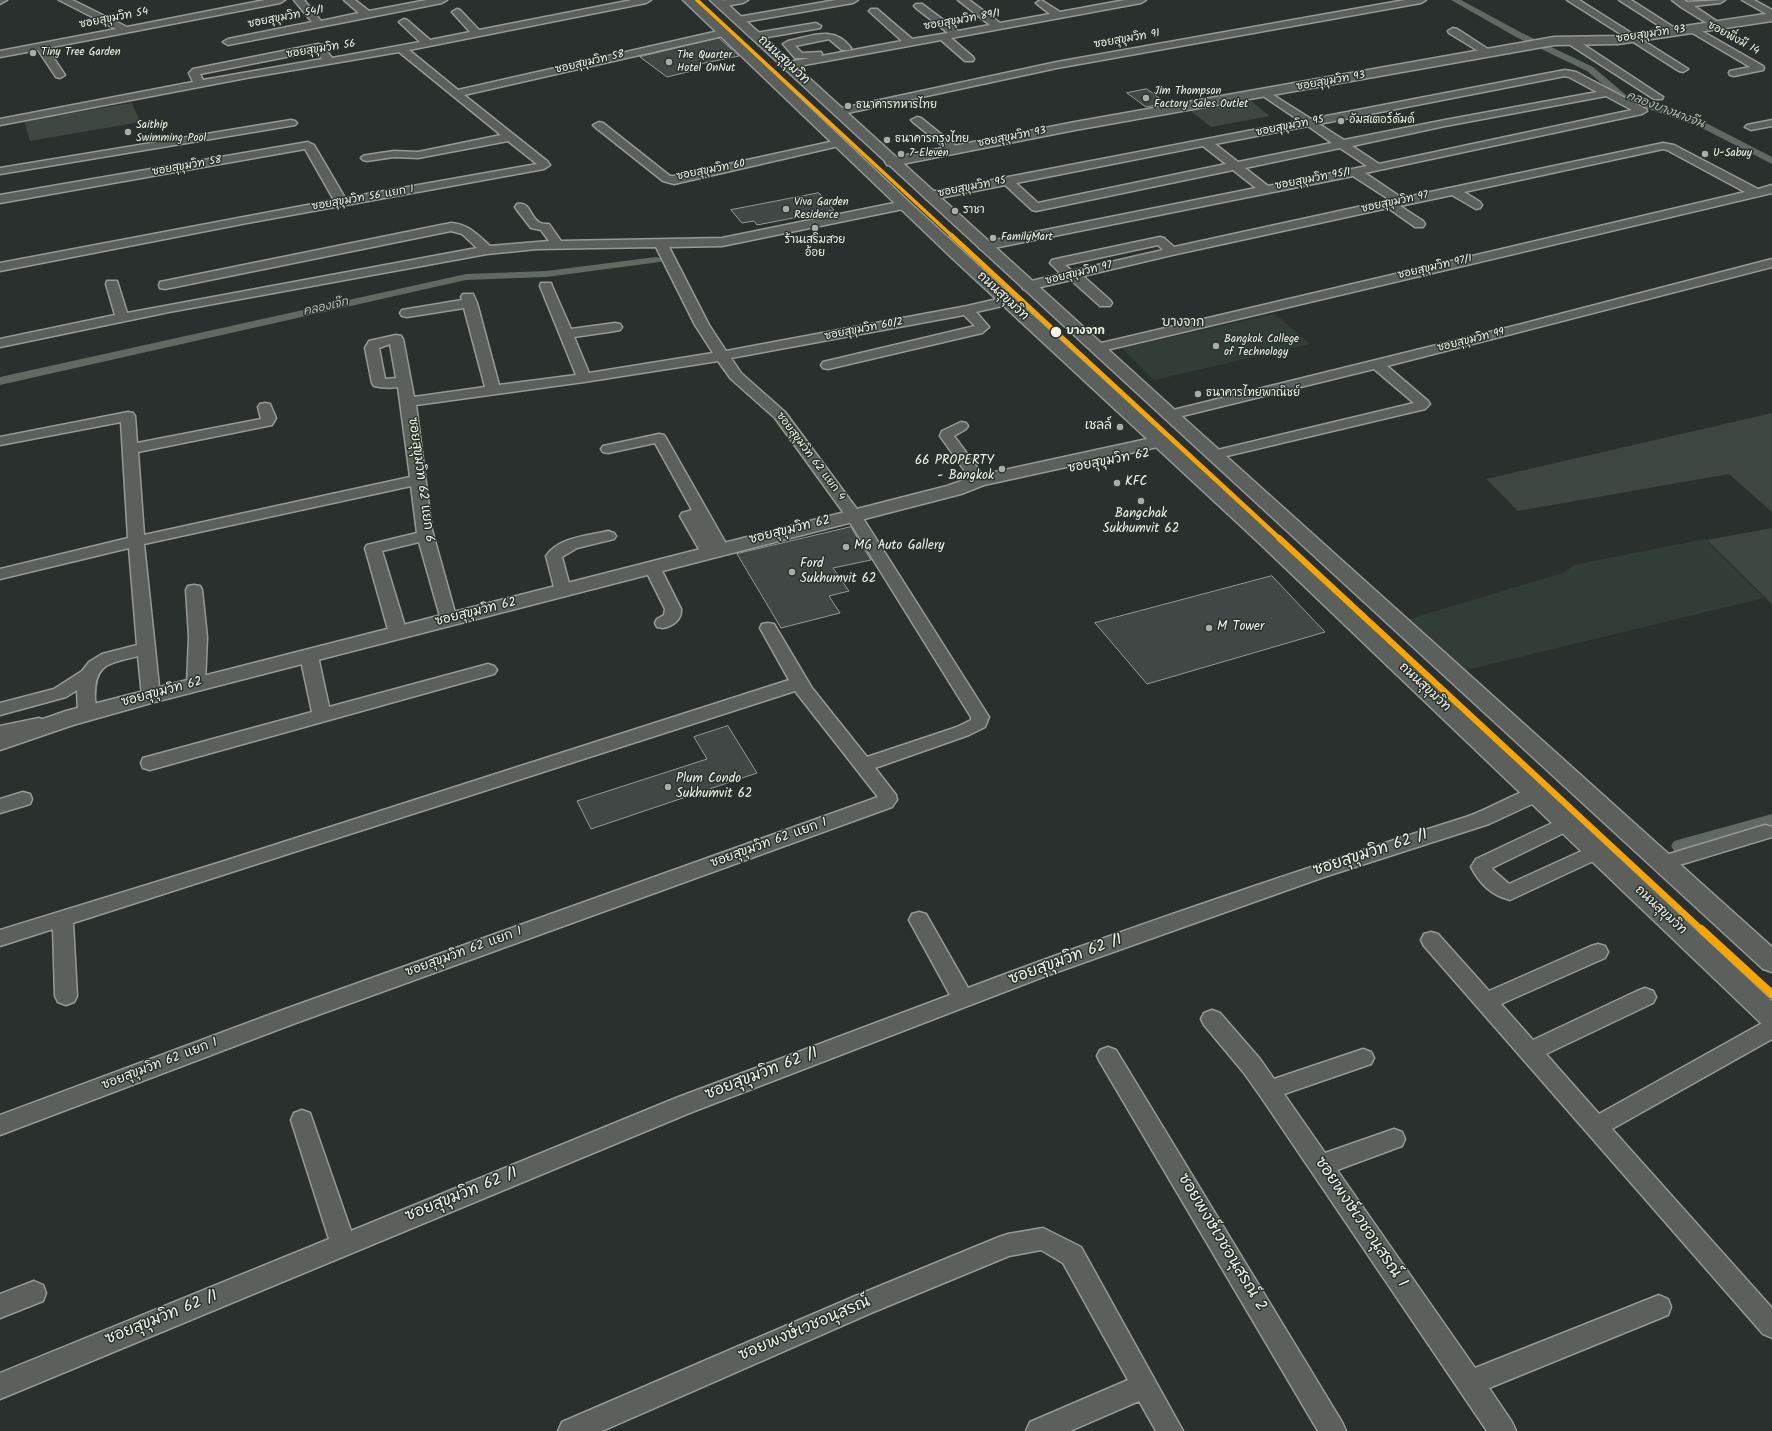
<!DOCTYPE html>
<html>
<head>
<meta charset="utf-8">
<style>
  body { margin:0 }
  canvas { display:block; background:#29302d }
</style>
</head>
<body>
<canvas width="1772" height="1431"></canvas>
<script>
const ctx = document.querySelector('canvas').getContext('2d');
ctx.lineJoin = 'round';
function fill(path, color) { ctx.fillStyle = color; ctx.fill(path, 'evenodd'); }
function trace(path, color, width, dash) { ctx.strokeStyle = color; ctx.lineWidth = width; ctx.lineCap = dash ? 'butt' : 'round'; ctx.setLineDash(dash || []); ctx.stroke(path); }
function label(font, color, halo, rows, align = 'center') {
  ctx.font = font + ' Kalam,"Playpen Sans Thai",sans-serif'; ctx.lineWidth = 3; ctx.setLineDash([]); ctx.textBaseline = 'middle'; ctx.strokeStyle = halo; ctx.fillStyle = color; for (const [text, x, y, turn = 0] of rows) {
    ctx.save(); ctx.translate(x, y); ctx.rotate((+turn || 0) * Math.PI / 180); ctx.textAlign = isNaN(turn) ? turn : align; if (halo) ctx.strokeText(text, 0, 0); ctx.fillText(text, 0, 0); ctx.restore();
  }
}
const built = new Path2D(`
  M 1275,314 L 1310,344 L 1154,380 L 1122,348 Z
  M 1705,539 L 1764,598 L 1462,671 L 1406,620 L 1563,573 L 1574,565 Z`);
const green = new Path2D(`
  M 1247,98 L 1270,116 L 1211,127 L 1188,109 Z
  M 132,103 L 140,122 L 30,141 L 24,121 Z
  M 1772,413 L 1772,512 L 1729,474 L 1518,511 L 1486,479 Z
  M 1772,528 L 1772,604 L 1707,540 Z`);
const canal = new Path2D(`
  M 1451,0 L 1461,0 L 1522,33 L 1593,67 L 1626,95 L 1706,123 L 1772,157 L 1772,164 L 1700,127 L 1620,99 L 1587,71 L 1516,37 Z
  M 656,257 L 660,258 L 662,260 L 660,262 L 546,277 L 466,280 L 0,385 L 0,377 L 466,274 L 546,271 Z
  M 1772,814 L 1772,826 L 1680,852 L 1674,851 L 1671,846 L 1674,841 Z`);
const building = new Path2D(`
  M 719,38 L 739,56 L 695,65 L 700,69 L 667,77 L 640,57 Z
  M 1147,89 L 1166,103 L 1146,107 L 1127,93 Z
  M 819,193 L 834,210 L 757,225 L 754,221 L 742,223 L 731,210 Z
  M 851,527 L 871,560 L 833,568 L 849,591 L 829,596 L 840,613 L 781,628 L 737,554 Z
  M 1272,576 L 1325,632 L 1147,684 L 1095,623 Z
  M 728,726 L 757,773 L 591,829 L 577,801 L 707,759 L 694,737 Z`);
const street = new Path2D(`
  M 0,0 L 7,0 L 0,4 Z
  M 59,0 L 72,0 L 127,27 L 265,0 L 285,0 L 280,3 L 47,48 L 65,75 L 60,78 L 56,77 L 38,50 L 0,57 L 0,51 L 116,29 Z
  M 294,0 L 304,0 L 321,21 L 359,13 L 344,0 L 355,0 L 369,11 L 427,0 L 447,0 L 442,3 L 228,45 L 223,42 L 228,39 L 312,22 Z
  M 632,0 L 651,0 L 646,3 L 409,50 L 458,90 L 723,30 L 727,31 L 728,33 L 723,36 L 464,95 L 547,161 L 550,165 L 544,169 L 247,223 L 0,271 L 0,263 L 334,200 L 305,149 L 0,203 L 0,195 L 308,142 L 314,145 L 345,198 L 537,164 L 508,141 L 418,158 L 394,157 L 367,161 L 363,160 L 361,158 L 363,156 L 367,155 L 394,151 L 418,152 L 501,135 L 399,52 L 246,78 L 0,125 L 0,119 L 193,82 L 189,73 L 193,69 L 318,44 L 322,45 L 332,58 L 420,42 L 399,22 L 404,19 L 407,20 L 430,40 L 470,32 L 452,12 L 457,9 L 460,10 L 479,30 ZM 316,51 L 322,59 L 203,80 L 200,74 Z
  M 726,0 L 748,0 L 743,3 L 720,7 L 715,4 L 717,2 Z
  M 836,0 L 858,0 L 853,3 L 738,23 L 733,20 L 738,17 Z
  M 958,0 L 969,0 L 1000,23 L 1050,14 L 1036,3 L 1041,0 L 1060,12 L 1125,0 L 1146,0 L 1141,3 L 951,38 L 973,57 L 974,59 L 973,61 L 965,61 L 941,40 L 788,68 L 783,65 L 784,63 L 810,58 L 795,58 L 783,44 L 788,41 C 812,36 834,25 851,48 L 850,50 L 842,50 L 829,39 L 795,46 L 802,53 L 821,52 L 822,54 L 821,56 L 902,41 L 871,13 L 869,11 L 871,9 L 877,9 L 912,39 L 948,33 L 916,8 L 914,6 L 916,4 L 922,4 L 958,31 L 990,25 Z
  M 1405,0 L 1426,0 L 1421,3 L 1057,68 L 838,115 L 833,112 L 838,109 L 1057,62 Z
  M 1567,0 L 1579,0 L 1688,69 L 1683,72 L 1679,71 Z
  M 1619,0 L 1631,0 L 1681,32 L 1676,35 L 1672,34 Z
  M 1672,0 L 1684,0 L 1687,2 L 1725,0 L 1720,3 L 1694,6 L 1724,26 L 1719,29 L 1715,28 L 1681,7 Z
  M 1742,0 L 1754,0 L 1772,10 L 1772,17 Z
  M 816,23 L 821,26 L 820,28 L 756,39 L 751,36 L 756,33 Z
  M 1693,26 L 1763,66 L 1764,68 L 1763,70 L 1734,76 L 1730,75 L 1729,73 L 1730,71 L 1750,67 L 1689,31 L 1688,29 L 1689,27 Z
  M 1453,28 L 1457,29 L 1494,53 L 1493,55 L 1485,55 L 1449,33 L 1448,31 Z
  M 1571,38 L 1575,39 L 1663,97 L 1662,99 L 1654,99 L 1567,43 L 1566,41 L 1567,39 Z
  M 1565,70 L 1576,72 L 1646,109 L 1647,111 L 1642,114 L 1365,173 L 1402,198 L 1663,143 L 1674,145 L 1758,189 L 1772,185 L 1772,193 L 1098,352 L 1093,351 L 1091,348 L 1093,345 L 1745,192 L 1667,150 L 1663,149 L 1464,192 L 1480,202 L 1482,205 L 1480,208 L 1476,209 L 1452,195 L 1400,206 L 1423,221 L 1425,224 L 1423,227 L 1415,227 L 1388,208 L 1172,255 L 1083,276 L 1110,300 L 1112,303 L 1110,306 L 1100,306 L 1071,280 L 1028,290 L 1023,289 L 1022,286 L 1023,283 L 1061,274 L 1050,263 L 1052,260 L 1056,259 L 1160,237 L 1164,238 L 1174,247 L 1390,200 L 1353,176 L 984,250 L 980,249 L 978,246 L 980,243 L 1256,188 L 1233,170 L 1036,211 L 1032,210 L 1005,185 L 930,200 L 926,199 L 924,196 L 926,193 L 930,192 L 1300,121 L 1263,96 L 1262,94 L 1267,91 L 1311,119 ZM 1565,76 L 1569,77 L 1597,92 L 1445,120 L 1344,140 L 1319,124 ZM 1606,96 L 1632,110 L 1379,164 L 1352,146 L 1445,126 ZM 1308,126 L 1332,143 L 1238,162 L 1215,144 ZM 1203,146 L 1226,164 L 1038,203 L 1016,183 ZM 1340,148 L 1367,166 L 1268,186 L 1245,168 ZM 1158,245 L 1163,250 L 1072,271 L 1065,265 Z
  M 917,117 L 921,118 L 957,147 L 959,149 L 957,151 L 949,151 L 913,122 L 911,120 Z
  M 291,120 L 295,121 L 297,123 L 295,125 L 0,174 L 0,168 Z
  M 1772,120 L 1772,126 L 1751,130 L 1745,127 L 1747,125 Z
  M 599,122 L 603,123 L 670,176 L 674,176 L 839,140 L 845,143 L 839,146 L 674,184 L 663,181 L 595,127 L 593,125 Z
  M 904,201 L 908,202 L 910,205 L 908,208 L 722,246 L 669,247 L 709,325 L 726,351 L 967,306 L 1006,297 L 1011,298 L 1013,301 L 1011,304 L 976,312 L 989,327 L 982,333 L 828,369 L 823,368 L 821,365 L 823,362 L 975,326 L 964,315 L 731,358 L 741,373 L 785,412 L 859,512 L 989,717 L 985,727 L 969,735 L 875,768 L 896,795 L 897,800 L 892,807 L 293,1024 L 0,1135 L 0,1115 L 277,1012 L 878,797 L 795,691 L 73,923 L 77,996 L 74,1002 L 66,1005 L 58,1002 L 55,996 L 53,929 L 0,946 L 0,930 L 218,863 L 789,680 L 760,628 L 762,624 L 768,623 L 774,624 L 812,688 L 867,757 L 957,727 L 971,720 L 971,717 L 846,516 L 775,418 L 731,379 L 718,361 L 584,382 L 416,405 L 432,530 L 457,620 L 455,624 L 449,625 L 443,624 L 441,620 L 419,542 L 382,551 L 407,633 L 404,637 L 398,638 L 392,637 L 389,633 L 365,548 L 367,545 L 417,533 L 411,486 L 144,544 L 160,696 L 157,700 L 151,702 L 145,700 L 142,696 L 138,656 C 108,664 94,663 95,699 C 96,706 97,712 93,717 L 87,719 L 81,717 L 78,713 L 77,690 L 66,697 L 0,715 L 0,703 L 54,689 L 82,671 L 89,662 L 102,654 L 137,645 L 129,548 L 0,579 L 0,569 L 128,538 L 121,422 L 0,445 L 0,437 L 128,412 L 133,413 L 135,416 L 137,443 L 261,419 L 258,407 L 260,404 L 265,403 L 270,404 L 276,418 L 272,425 L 138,452 L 144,535 L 410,477 L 398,387 C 390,388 382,388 374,386 L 372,383 L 365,348 L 369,341 L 396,335 L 401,336 L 403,339 L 414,397 L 485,387 L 464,308 L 407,317 L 402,316 L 400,313 L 402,310 L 462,300 L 461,297 L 463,294 L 473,294 L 477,303 L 499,385 L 576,375 L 540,286 L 541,283 L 551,283 L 552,286 L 571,329 L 615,323 L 620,324 L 622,327 L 620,330 L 615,331 L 574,337 L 589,373 L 713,353 L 695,325 L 656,247 L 537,249 L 487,254 L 169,312 L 0,347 L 0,339 L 115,315 L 106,284 L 107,281 L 117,281 L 118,284 L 127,313 L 477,248 L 462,234 L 451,231 L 165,289 L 160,288 L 159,285 L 160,282 L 165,281 L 451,223 C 468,224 478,235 490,246 L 549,241 L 541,230 L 531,228 L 517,210 L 515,207 L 517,204 C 530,201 530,217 539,222 C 541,224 547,224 549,224 L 561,241 L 722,238 ZM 390,344 L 396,378 L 385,379 L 379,348 Z
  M 1772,259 L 1772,267 L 1387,366 L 1428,401 L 1430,404 L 1425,409 L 1214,459 L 1209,458 L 1207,455 L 1209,452 L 1414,403 L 1374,369 L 1170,419 L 1165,418 L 1163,415 L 1165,412 L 1518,325 Z
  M 961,422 L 966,423 L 968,426 L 966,429 L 954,436 L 987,481 L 984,484 L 979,486 L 974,484 L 940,436 L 942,431 Z
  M 659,434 L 664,435 L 666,438 L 729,549 L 727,552 L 721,554 L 715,552 L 714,554 L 708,556 L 702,554 L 700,551 L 680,516 L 682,513 L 692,510 L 655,443 L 608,453 L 603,452 L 601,449 L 603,446 Z
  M 608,531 L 614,533 L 616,536 L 614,539 L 577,548 L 562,557 L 571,591 L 569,595 L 563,596 L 557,595 L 555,591 L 546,556 C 559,537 587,536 608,531 Z
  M 652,562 L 658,563 L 681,609 C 682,620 673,626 663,628 L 657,627 L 655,623 L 657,619 L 664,615 L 665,609 L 644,567 L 646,563 Z
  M 194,585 L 200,586 L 202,590 L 207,637 L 205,684 L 202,688 L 196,690 L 190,688 L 187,684 L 189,637 L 186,590 L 188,586 Z
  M 309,650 L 315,652 L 318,656 L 329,707 L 488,664 L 494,666 L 497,670 L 494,674 L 150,770 L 143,768 L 141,763 L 143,758 L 312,712 L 300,656 L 303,652 Z
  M 39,718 L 45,720 L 48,724 L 45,728 L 0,738 L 0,726 Z
  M 1536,787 L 1543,789 L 1545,794 L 1543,799 L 1489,824 L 1324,877 L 1043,977 L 692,1112 L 0,1399 L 0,1373 L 329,1239 L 291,1120 L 294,1113 L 302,1110 L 310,1113 L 351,1231 L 676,1098 L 950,995 L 909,920 L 912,914 L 919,912 L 926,914 L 968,988 C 1132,926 1299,870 1466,817 C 1490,809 1512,794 1536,787 Z
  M 23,792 L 30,794 L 32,799 L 30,804 L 0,813 L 0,799 Z
  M 1567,816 L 1574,818 L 1577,823 L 1574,828 L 1492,868 L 1493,870 L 1509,884 L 1597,844 L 1604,846 L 1607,851 L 1604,856 L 1510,900 C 1491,895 1480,884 1471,867 L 1476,859 Z
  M 1765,825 L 1772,827 L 1772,837 L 1663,870 L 1656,868 L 1653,863 L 1656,858 Z
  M 1431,932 L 1438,934 L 1489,991 L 1591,946 L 1598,944 L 1605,946 L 1608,952 L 1605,958 L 1501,1004 L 1533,1040 L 1637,991 L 1645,988 L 1653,991 L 1656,997 L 1653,1003 L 1546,1054 L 1599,1114 L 1764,1022 L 1772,1019 L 1772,1039 L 1612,1129 L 1772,1308 L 1772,1338 L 1763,1334 L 1424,946 L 1421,940 L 1424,934 Z
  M 1212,1010 L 1220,1013 L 1260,1059 L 1274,1079 L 1363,1049 L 1371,1052 L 1374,1058 L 1371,1064 L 1284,1094 L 1325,1153 L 1394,1129 L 1402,1132 L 1405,1139 L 1402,1146 L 1337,1170 L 1475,1368 L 1659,1295 L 1668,1299 L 1671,1307 L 1668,1315 L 1489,1388 L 1512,1422 L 1516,1431 L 1487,1431 L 1261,1097 L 1244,1073 L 1204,1025 L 1201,1019 L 1204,1013 Z
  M 1108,1047 L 1116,1050 L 1342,1422 L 1346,1431 L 1318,1431 L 1100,1062 L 1097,1056 L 1100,1050 Z
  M 1043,1228 L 1081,1247 L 1183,1431 L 1156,1431 L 1139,1401 L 1070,1431 L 1026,1431 L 1030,1422 L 1128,1380 L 1063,1263 L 1041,1250 L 1009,1256 L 871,1313 L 602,1431 L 558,1431 L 562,1422 L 853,1297 L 999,1237 L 1008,1234 Z
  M 34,1281 L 43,1285 L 46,1293 L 43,1301 L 0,1318 L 0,1294 Z`);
const secondary = new Path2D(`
  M 1772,13 L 1772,21 L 1618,44 L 1554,45 L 1075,130 L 892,166 L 887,165 L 885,162 L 887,159 L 892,158 L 1075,122 L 1554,37 L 1618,36 Z
  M 1161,436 L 1167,437 L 1170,441 L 1167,445 L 984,485 L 961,494 L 151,703 L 73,725 L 0,750 L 0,734 L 66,711 L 947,486 L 972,477 Z`);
const primary = new Path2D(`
  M 683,0 L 696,0 L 908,201 L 1270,532 L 1772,1001 L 1772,1028 L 1763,1025 L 1256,540 L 952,258 Z
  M 710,0 L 723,0 L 1197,430 L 1772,947 L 1772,972 L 1763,969 Z`);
const metro1Far3 = new Path2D(`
  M 697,0 L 952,236`);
const metro1Far2 = new Path2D(`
  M 951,235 L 1280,539`);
const metro1Far1 = new Path2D(`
  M 1279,538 L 1702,930`);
const metro1 = new Path2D(`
  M 1701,929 L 1772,994`);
const markers = [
  [33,53,4,"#adada7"],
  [669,62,4,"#adada7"],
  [1146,98,4,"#adada7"],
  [848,106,4,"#adada7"],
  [1341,121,4,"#adada7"],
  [128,132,4,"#adada7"],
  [887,140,4,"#adada7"],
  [901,154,4,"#adada7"],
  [1705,154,4,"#adada7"],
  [786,209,4,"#adada7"],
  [955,211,4,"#adada7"],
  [815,228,4,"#adada7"],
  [993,238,4,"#adada7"],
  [1056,332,6,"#f4f1e8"],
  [1216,346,4,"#adada7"],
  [1198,394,4,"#adada7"],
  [1120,427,4,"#adada7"],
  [1002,469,4,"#adada7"],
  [1117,483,4,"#adada7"],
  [1141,501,4,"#adada7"],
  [846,547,4,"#adada7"],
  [792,572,4,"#adada7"],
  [1209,628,4,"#adada7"],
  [668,787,4,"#adada7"]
];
const farStreetnames = [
  ["ซอยสุขุมวิท 54/1",286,18,-11],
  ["ซอยสุขุมวิท 54",114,19,-11],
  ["ซอยสุขุมวิท 89/1",962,21,-10],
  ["ซอยสุขุมวิท 93",1651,35,-8],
  ["ซอยพึ่งมี 14",1733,39,29],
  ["ซอยสุขุมวิท 91",1127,40,-10],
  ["ซอยสุขุมวิท 56",321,50,-9],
  ["ซอยสุขุมวิท 58",590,63,-13],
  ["ซอยสุขุมวิท 93",1331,82,-10],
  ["ซอยสุขุมวิท 95",1290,127,-11],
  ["ซอยสุขุมวิท 93",1012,138,-11],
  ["ซอยสุขุมวิท 58",187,167,-10],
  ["ซอยสุขุมวิท 60",711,171,-11],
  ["ซอยสุขุมวิท 95/1",1313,180,-11],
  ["ซอยสุขุมวิท 95",972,188,-11],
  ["ซอยสุขุมวิท 56 แยก 1",363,199,-10],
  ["ซอยสุขุมวิท 97",1395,203,-12],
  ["ซอยสุขุมวิท 97/1",1435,268,-13],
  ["ซอยสุขุมวิท 97",1079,274,-14],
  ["ซอยสุขุมวิท 60/2",864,330,-11],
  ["ซอยสุขุมวิท 99",1471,341,-14],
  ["ซอยสุขุมวิท 62 แยก 4",810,457,53]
];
const farPoinames = [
  ["Tiny Tree Garden",41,53],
  ["The Quarter",677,56],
  ["Hotel OnNut",677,69],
  ["Jim Thompson",1154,92],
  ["Factory Sales Outlet",1154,105],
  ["ธนาคารทหารไทย",856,106],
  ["อัมสเตอร์ดัมด์",1349,121],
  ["Saithip",136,126],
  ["Swimming Pool",136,139],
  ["ธนาคารกรุงไทย",895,140],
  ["7-Eleven",909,154],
  ["U-Sabuy",1713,154],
  ["Viva Garden",794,203],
  ["Residence",794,216],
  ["ราชา",963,211],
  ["FamilyMart",1001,238],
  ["ร้านเสริมสวย",815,241,"center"],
  ["อ้อย",815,254,"center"],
  ["Bangkok College",1224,340],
  ["of Technology",1224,353],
  ["ธนาคารไทยพาณิชย์",1206,394]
];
const farStopnames = [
  ["บางจาก",1066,332]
];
const farWaternames = [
  ["คลองบางนางจีน",1665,111,21],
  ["คลองเจ๊ก",326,308,-13]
];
const streetNames = [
  ["ถนนสุขุมวิท",783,61,43],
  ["ถนนสุขุมวิท",1002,297,43],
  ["ซอยสุขุมวิท 62",1109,462,-11],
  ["ซอยสุขุมวิท 62 แยก 6",420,480,82],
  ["ซอยสุขุมวิท 62",790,531,-14],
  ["ซอยสุขุมวิท 62",476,613,-14],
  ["ถนนสุขุมวิท",1424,688,43],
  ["ซอยสุขุมวิท 62",162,693,-15],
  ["ซอยสุขุมวิท 62 แยก 1",769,844,-20],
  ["ถนนสุขุมวิท",1660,911,43],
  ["ซอยสุขุมวิท 62 แยก 1",464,953,-20],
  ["ซอยสุขุมวิท 62 แยก 1",160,1065,-21]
];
const farQuarternames = [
  ["บางจาก",1183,324]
];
const poiNames = [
  ["เชลล์",1112,427,"right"],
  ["66 PROPERTY",994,462,"right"],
  ["- Bangkok",994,477,"right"],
  ["KFC",1125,483],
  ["Bangchak",1141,515,"center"],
  ["Sukhumvit 62",1141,530,"center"],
  ["MG Auto Gallery",854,547],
  ["Ford",800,565],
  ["Sukhumvit 62",800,580],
  ["M Tower",1217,628],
  ["Plum Condo",676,780],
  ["Sukhumvit 62",676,795]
];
const nearStreetnames = [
  ["ซอยสุขุมวิท 62 /1",1371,854,-18],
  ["ซอยสุขุมวิท 62 /1",1066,961,-20],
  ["ซอยสุขุมวิท 62 /1",762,1075,-21],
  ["ซอยสุขุมวิท 62 /1",462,1196,-22],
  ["ซอยพงษ์เวชอนุสรณ์ 1",1360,1223,56],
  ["ซอยพงษ์เวชอนุสรณ์ 2",1221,1243,59],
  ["ซอยสุขุมวิท 62 /1",162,1319,-22],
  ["ซอยพงษ์เวชอนุสรณ์",805,1330,-23]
];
fill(built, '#323d37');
fill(green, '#3e4742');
fill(canal, '#616963');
fill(building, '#414744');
trace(building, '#969996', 1);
trace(street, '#969996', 3);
trace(secondary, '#969996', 3);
trace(primary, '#969996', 3);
fill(street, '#5c605c');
fill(secondary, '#5c605c');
fill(primary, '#5c605c');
trace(metro1Far3, '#f7a600', 3.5);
trace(metro1Far2, '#f7a600', 4.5);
trace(metro1Far1, '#f7a600', 6);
trace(metro1, '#f7a600', 8);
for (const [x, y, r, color] of markers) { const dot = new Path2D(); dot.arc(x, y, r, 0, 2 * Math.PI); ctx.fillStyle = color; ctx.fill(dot); trace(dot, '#26332d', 1.5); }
label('11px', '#f4f1e8', '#26332d', farStreetnames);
label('11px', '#f4f1e8', '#26332d', farPoinames, 'left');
label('bold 11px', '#f4f1e8', '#26332d', farStopnames, 'left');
label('italic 12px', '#bcbdb5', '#26332d', farWaternames);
label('13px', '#f4f1e8', '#26332d', streetNames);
label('13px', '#f4f1e8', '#26332d', farQuarternames);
label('13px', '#f4f1e8', '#26332d', poiNames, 'left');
label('16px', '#f4f1e8', '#26332d', nearStreetnames);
</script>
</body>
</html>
